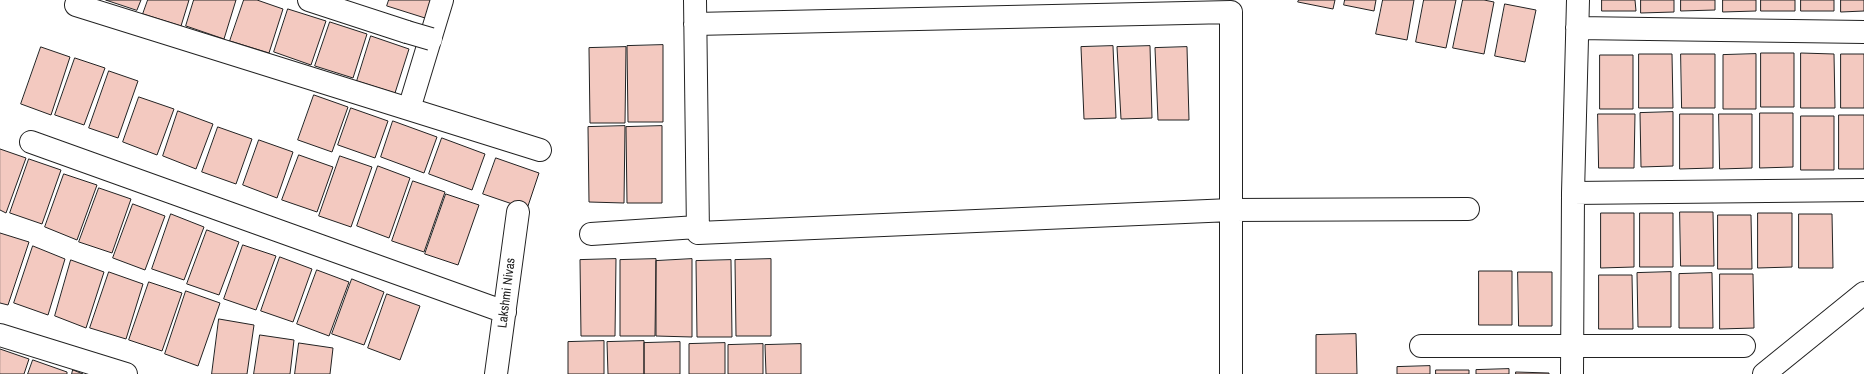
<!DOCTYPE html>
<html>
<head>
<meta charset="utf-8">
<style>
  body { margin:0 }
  canvas { display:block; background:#fff }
</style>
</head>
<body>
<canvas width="1864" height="374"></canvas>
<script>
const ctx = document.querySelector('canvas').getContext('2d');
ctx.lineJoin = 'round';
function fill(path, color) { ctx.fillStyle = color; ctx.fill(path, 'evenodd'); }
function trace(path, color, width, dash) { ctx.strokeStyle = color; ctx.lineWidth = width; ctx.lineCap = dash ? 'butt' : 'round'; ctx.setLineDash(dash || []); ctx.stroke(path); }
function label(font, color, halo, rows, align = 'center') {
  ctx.font = font + ' "Archivo Narrow",sans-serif'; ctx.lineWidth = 3; ctx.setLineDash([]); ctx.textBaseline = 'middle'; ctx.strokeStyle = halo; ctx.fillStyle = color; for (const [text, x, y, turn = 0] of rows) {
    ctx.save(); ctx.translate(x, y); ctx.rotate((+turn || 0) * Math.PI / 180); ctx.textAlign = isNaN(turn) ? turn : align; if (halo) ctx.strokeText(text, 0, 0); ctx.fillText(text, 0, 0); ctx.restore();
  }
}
const building = new Path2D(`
  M 106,0 L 141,0 L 137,10 Z
  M 148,0 L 189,0 L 181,26 L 143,14 Z
  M 194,0 L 236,0 L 224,39 L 186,26 Z
  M 244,0 L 257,0 L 283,9 L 269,53 L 230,41 Z
  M 389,0 L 431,0 L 425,18 L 387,6 Z
  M 1299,0 L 1335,0 L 1333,9 L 1298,2 Z
  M 1345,0 L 1376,0 L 1374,11 L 1344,5 Z
  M 1383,0 L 1414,0 L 1407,40 L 1376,34 Z
  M 1424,0 L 1456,0 L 1446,48 L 1416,42 Z
  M 1463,0 L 1484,0 L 1494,2 L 1484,54 L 1453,48 Z
  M 1602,0 L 1635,0 L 1636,11 L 1602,11 Z
  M 1641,0 L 1674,0 L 1674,12 L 1641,13 Z
  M 1681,0 L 1715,0 L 1715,10 L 1681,11 Z
  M 1723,0 L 1756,0 L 1756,11 L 1723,12 Z
  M 1761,0 L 1795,0 L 1795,11 L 1761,11 Z
  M 1801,0 L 1834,0 L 1834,11 L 1801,11 Z
  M 1841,0 L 1864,0 L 1864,11 L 1841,12 Z
  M 1505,4 L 1536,10 L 1525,62 L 1495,56 Z
  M 288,9 L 326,21 L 311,65 L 274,52 Z
  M 330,22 L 367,34 L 353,78 L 315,66 Z
  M 371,36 L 409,49 L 395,93 L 357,81 Z
  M 663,45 L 663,122 L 628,122 L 627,46 Z
  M 1113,46 L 1116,118 L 1084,119 L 1081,47 Z
  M 1150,46 L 1152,118 L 1121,119 L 1117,47 Z
  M 41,47 L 70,57 L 51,115 L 21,104 Z
  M 626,47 L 625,123 L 590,123 L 589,48 Z
  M 1187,47 L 1189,120 L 1158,120 L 1155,48 Z
  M 1761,53 L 1794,53 L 1794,107 L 1761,107 Z
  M 1801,53 L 1834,54 L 1835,108 L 1801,108 Z
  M 1639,54 L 1672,54 L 1673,108 L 1639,108 Z
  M 1681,54 L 1715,54 L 1715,108 L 1682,108 Z
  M 1756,54 L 1756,109 L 1723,109 L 1723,55 Z
  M 1841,54 L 1864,54 L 1864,108 L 1841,108 Z
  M 1600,55 L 1633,55 L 1633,109 L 1600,109 Z
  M 75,58 L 105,68 L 84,125 L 55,115 Z
  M 109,71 L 138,81 L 118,138 L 89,128 Z
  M 314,95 L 348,107 L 332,152 L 298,140 Z
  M 139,97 L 174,109 L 157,155 L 123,142 Z
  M 351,108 L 388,121 L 375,158 L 338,145 Z
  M 178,111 L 213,124 L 196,169 L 163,156 Z
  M 1673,112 L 1673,166 L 1641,167 L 1640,113 Z
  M 1760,113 L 1793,113 L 1793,167 L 1760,168 Z
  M 1598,114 L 1635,114 L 1634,168 L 1599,168 Z
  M 1680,114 L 1713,114 L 1713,168 L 1680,169 Z
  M 1719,114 L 1752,114 L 1752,168 L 1720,169 Z
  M 1839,115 L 1864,115 L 1864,169 L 1839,169 Z
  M 1801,116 L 1834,116 L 1834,170 L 1801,170 Z
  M 393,121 L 437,137 L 424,173 L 381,157 Z
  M 625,126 L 624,203 L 589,202 L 588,127 Z
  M 662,126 L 662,203 L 627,203 L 626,127 Z
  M 218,127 L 252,139 L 236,184 L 202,172 Z
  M 442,138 L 485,154 L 472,190 L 429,174 Z
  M 259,140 L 293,152 L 277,198 L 243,185 Z
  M 0,149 L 26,158 L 6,213 L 0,210 Z
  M 299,155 L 333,167 L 317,212 L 282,200 Z
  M 340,156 L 372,167 L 351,227 L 319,216 Z
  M 496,158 L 539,173 L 527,209 L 483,194 Z
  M 29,159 L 61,170 L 42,224 L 10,213 Z
  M 378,166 L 410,178 L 389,238 L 357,226 Z
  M 64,174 L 97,185 L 77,240 L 45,227 Z
  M 413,181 L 445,192 L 424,252 L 392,241 Z
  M 99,188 L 131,199 L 112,253 L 79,242 Z
  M 446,194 L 479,205 L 458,265 L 425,254 Z
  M 133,204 L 165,216 L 145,270 L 113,258 Z
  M 1680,212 L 1713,212 L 1714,266 L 1681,266 Z
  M 1601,213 L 1634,213 L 1634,267 L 1601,268 Z
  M 1640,213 L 1673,213 L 1673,267 L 1640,267 Z
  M 1758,213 L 1792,213 L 1792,267 L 1758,268 Z
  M 171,214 L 204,227 L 184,280 L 152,269 Z
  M 1799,214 L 1832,214 L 1833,268 L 1799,268 Z
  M 1718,215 L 1751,215 L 1752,269 L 1718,269 Z
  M 207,230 L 239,242 L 219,295 L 187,284 Z
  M 0,233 L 29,242 L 8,305 L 0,303 Z
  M 243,245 L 276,256 L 256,310 L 224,299 Z
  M 33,246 L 65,259 L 48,315 L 14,303 Z
  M 280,257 L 312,269 L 293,322 L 261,311 Z
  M 616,259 L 615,336 L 581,336 L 580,260 Z
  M 656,259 L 655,336 L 620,336 L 620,260 Z
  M 692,259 L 692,337 L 656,336 L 656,261 Z
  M 771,259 L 771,336 L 736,336 L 735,260 Z
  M 71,260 L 104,272 L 86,328 L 55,316 Z
  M 731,260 L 732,337 L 697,337 L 696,261 Z
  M 317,270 L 349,282 L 329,336 L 297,324 Z
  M 1479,271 L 1512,271 L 1512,325 L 1479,325 Z
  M 109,272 L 143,284 L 126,339 L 90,328 Z
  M 1518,272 L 1552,272 L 1552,326 L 1519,326 Z
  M 1671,272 L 1671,327 L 1638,327 L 1637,273 Z
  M 1712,273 L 1713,328 L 1679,328 L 1679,274 Z
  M 1720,274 L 1753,274 L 1754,328 L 1720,329 Z
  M 1599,275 L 1632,275 L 1633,329 L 1599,329 Z
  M 352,279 L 384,292 L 364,345 L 332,334 Z
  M 149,282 L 182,293 L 162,351 L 129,340 Z
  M 186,291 L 220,303 L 198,366 L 165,354 Z
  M 387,294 L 420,306 L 400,360 L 368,348 Z
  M 219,319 L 254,325 L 247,374 L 212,374 Z
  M 1356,334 L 1357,374 L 1316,374 L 1316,335 Z
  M 260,335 L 294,340 L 290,374 L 254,374 Z
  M 604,341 L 604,374 L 568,374 L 568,342 Z
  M 644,341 L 644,374 L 608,374 L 607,342 Z
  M 680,342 L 680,374 L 644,374 L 644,343 Z
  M 299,343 L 333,348 L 330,374 L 295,374 Z
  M 725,343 L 725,374 L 689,374 L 689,344 Z
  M 763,344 L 763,374 L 728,374 L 728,345 Z
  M 801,344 L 801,374 L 766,374 L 765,345 Z
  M 0,349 L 29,359 L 24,374 L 0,374 Z
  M 33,360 L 67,372 L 67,374 L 28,374 Z
  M 1430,366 L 1430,374 L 1397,374 L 1397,367 Z
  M 1509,369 L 1509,374 L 1476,374 L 1476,370 Z
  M 73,370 L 83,374 L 72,374 Z
  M 1436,370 L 1469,370 L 1469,374 L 1436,374 Z
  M 1516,372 L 1549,373 L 1549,374 L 1516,374 Z`);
const street = new Path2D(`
  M 309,0 L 407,32
  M 695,0 L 698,233 L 1231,210 L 1468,209
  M 76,5 L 540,150
  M 695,24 L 1231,12 L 1231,374
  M 1577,28 L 1864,32
  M 409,109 L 442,0
  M 31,142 L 505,312
  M 1573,193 L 1578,0
  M 591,234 L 697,227
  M 0,335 L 126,374
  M 1421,346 L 1744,346
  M 496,374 L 518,212
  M 1572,374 L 1573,193 L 1864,190`);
const secondary = new Path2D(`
  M 1764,374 L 1864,293`);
const streetBridge = new Path2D(`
  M 407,32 L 431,39`);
const streetNames = [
  ["Lakshmi Nivas",507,293,-83]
];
fill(building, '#f3c9c0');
trace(building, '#222', 1);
trace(street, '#222', 24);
trace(secondary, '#222', 24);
trace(street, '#fff', 22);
trace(secondary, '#fff', 22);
trace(streetBridge, '#222', 24, []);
trace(streetBridge, '#fff', 22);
label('13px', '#222', '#fff', streetNames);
</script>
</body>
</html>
